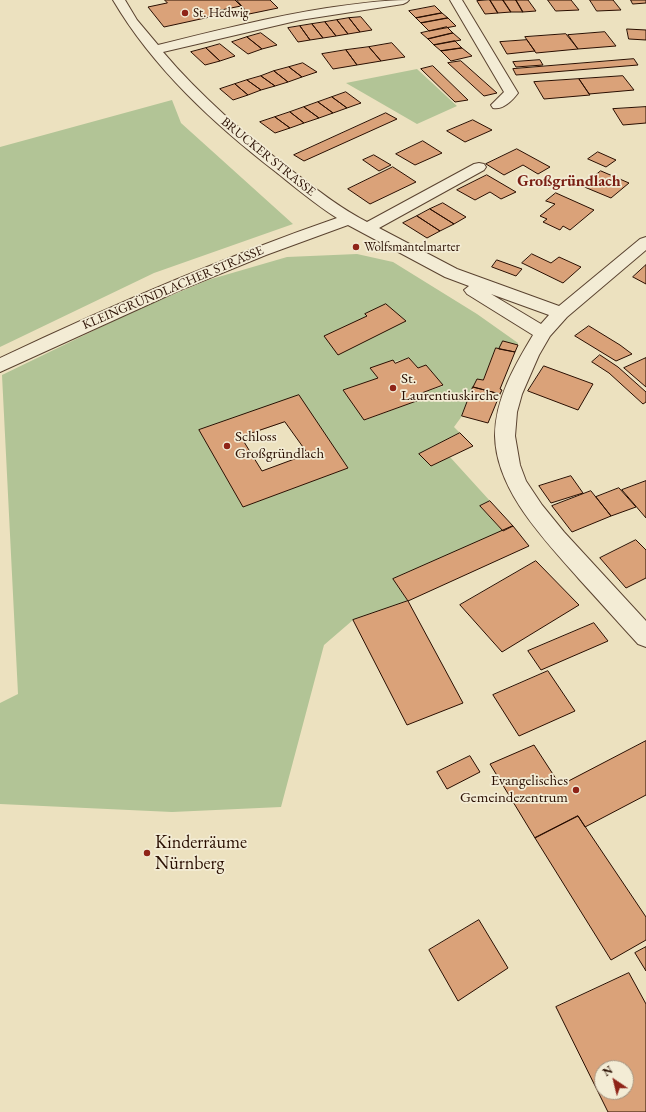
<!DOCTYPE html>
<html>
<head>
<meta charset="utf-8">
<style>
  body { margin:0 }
  #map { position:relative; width:646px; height:1112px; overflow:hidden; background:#ece1bf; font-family:"EB Garamond",serif }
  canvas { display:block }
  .north { position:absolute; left:594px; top:1060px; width:40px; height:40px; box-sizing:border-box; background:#f3ecd5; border:1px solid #a29380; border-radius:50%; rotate:325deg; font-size:11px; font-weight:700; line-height:16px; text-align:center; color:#290e01 }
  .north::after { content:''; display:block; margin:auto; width:14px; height:18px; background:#8f2418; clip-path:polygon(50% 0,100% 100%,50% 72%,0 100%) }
</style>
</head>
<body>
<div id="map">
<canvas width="646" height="1112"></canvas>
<div class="north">N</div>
</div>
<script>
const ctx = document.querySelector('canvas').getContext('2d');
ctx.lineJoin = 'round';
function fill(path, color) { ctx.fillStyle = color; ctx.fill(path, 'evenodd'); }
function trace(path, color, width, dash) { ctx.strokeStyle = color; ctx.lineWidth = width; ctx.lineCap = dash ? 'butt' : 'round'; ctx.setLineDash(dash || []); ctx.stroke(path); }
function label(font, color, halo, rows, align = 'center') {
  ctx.font = font + ' "EB Garamond",serif'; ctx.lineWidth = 3.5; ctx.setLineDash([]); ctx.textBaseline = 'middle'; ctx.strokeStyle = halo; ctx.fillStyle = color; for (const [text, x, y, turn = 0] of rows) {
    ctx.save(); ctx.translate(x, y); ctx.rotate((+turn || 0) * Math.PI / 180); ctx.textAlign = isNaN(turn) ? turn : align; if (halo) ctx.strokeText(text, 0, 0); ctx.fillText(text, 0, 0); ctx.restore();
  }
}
const green = new Path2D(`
  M 417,69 L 457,106 L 417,124 L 346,83 Z
  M 172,100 L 181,123 L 293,224 L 154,273 L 0,347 L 0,147 Z
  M 357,254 L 393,262 L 477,314 L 518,343 L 515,352 L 496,348 L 483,380 L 477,379 L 462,416 L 454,427 L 460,433 L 419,454 L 431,466 L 450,457 L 490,501 L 480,506 L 503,531 L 393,579 L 408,601 L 353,620 L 324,645 L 281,807 L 172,812 L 0,804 L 0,703 L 18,694 L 2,375 L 134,311 L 208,280 L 287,257 ZM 409,358 L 418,368 L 426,365 L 443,386 L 419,394 L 422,399 L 365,420 L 343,390 L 378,378 L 370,368 ZM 299,396 L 348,468 L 243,507 L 199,430 Z`);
const building = new Path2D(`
  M 165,0 L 235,0 L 241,6 L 216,11 L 219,15 L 164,27 L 148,7 L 167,3 Z
  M 237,0 L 270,0 L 278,8 L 249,14 Z
  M 490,0 L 503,0 L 511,12 L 498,13 Z
  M 490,0 L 498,13 L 485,14 L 477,1 Z
  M 503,0 L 516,0 L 523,12 L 511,12 Z
  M 516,0 L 528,0 L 536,11 L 523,12 Z
  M 548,0 L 571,0 L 579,10 L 556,11 Z
  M 590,0 L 613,0 L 621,10 L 597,11 Z
  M 631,0 L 646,0 L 646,3 L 633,4 Z
  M 435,6 L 442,13 L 416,18 L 409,11 Z
  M 442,13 L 448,18 L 421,23 L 416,18 Z
  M 361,17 L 372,30 L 360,32 L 349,18 Z
  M 349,18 L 360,32 L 348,34 L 337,20 Z
  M 448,18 L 456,26 L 429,31 L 421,23 Z
  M 337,20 L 348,34 L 336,36 L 325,22 Z
  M 325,22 L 336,36 L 323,38 L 312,24 Z
  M 312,24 L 323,38 L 310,40 L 300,26 Z
  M 300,26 L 310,40 L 298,42 L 288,28 Z
  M 447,27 L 453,33 L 428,39 L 421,33 Z
  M 627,29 L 646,30 L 646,40 L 629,39 Z
  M 605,32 L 616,46 L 578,49 L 568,35 Z
  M 261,33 L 277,45 L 262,49 L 247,37 Z
  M 453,33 L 461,40 L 434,45 L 428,39 Z
  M 566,34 L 578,49 L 536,53 L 525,37 Z
  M 247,37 L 262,49 L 248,54 L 232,42 Z
  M 527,40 L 535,51 L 507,54 L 500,42 Z
  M 455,41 L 462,48 L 441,51 L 434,45 Z
  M 392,43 L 405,57 L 381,61 L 369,47 Z
  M 220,44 L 235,56 L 220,61 L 206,48 Z
  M 369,47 L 381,61 L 357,65 L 346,50 Z
  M 206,48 L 220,61 L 205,65 L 191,52 Z
  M 462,48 L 472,56 L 451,61 L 441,51 Z
  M 346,50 L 357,65 L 333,69 L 322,54 Z
  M 634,59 L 638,65 L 516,75 L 513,69 Z
  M 540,60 L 543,65 L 516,67 L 513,62 Z
  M 461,61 L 497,93 L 484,96 L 448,63 Z
  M 303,63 L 317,72 L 302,77 L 289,67 Z
  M 433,66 L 468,100 L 455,102 L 421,69 Z
  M 289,67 L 302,77 L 288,82 L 274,71 Z
  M 274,71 L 288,82 L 275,86 L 261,76 Z
  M 261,76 L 275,86 L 261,90 L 247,80 Z
  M 623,76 L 634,90 L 589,94 L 579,79 Z
  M 579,79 L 590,95 L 544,99 L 534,82 Z
  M 247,80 L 261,90 L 248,95 L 235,84 Z
  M 235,84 L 248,95 L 233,100 L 220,89 Z
  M 346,92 L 361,103 L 347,108 L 332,97 Z
  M 332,97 L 347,108 L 333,113 L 318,102 Z
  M 318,102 L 333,113 L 319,118 L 304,107 Z
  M 304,107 L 319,118 L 304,123 L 290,112 Z
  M 646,107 L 646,123 L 623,125 L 613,109 Z
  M 290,112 L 304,123 L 290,128 L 275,117 Z
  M 386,113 L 397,119 L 304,161 L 294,155 Z
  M 275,117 L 290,128 L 275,133 L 260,122 Z
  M 473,120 L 492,130 L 465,142 L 447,131 Z
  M 423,141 L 442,153 L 415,165 L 396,154 Z
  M 517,149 L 550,167 L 538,174 L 523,165 L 504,175 L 486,164 Z
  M 598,152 L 616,160 L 606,167 L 588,159 Z
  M 374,155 L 391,165 L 379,171 L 363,160 Z
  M 393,167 L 416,182 L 370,204 L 348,189 Z
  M 601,171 L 629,183 L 611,198 L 582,186 Z
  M 487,175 L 516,192 L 501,199 L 490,192 L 475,200 L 457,190 Z
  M 556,193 L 594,210 L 570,230 L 563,226 L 560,230 L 543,222 L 547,219 L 540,216 L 555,204 L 546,201 Z
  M 443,203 L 466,217 L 454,224 L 430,209 Z
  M 430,209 L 454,224 L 440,231 L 417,216 Z
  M 417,216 L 440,231 L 427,238 L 403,223 Z
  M 532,254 L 551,263 L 559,257 L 581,267 L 563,283 L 522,263 Z
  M 497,260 L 522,269 L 516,276 L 492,267 Z
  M 646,265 L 646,284 L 633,277 Z
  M 386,304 L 406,321 L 338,355 L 324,336 L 367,316 L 365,314 Z
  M 589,326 L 620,345 L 632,354 L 616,361 L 575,336 Z
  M 503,341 L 518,345 L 515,352 L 499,349 Z
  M 496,348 L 515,352 L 500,389 L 502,390 L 500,394 L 473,387 L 477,379 L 483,380 Z
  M 600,355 L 618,367 L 646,392 L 646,402 L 643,404 L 609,373 L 592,362 Z
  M 409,358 L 418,368 L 426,365 L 443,385 L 419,394 L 422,399 L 364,420 L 343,390 L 378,378 L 370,368 L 393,360 L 395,363 Z
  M 646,358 L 646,387 L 624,368 Z
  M 544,366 L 593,384 L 578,410 L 528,391 Z
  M 473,387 L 500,394 L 488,423 L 462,416 Z
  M 299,395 L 348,468 L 243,507 L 199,430 ZM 285,422 L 308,454 L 262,471 L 241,437 Z
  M 460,433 L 473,446 L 431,466 L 419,454 Z
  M 571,476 L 583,493 L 551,503 L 539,486 Z
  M 646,481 L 646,518 L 622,490 Z
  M 619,488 L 636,507 L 611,516 L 596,497 Z
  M 591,491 L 611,516 L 572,532 L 552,506 Z
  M 490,501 L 513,526 L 503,531 L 480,506 Z
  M 513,526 L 529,546 L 408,601 L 393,579 Z
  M 636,540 L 646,550 L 646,578 L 626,588 L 600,558 Z
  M 536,561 L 579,605 L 502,652 L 460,605 Z
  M 408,601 L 463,703 L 407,725 L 353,620 Z
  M 594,623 L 608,641 L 541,670 L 528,651 Z
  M 548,671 L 575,711 L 519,736 L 493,695 Z
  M 646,741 L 646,795 L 585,827 L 578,816 L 535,838 L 490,764 L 534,745 L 560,785 Z
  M 470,756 L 480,772 L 447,789 L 437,772 Z
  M 578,816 L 646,917 L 646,940 L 611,960 L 535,838 Z
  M 479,920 L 508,968 L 458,1001 L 429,950 Z
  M 646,947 L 646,971 L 635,953 Z
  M 629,973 L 646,1004 L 646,1112 L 608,1112 L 556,1007 ZM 602,1068 L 626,1068 L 626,1092 L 602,1092 Z`);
const minor = new Path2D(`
  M 113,0 L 125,0 L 137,20 L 158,45 C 214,31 270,17 327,8 C 355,4 381,0 409,0 L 407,2 L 403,4 L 300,20 L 163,52 C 201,97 245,134 291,170 C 316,189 340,208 367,222 L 474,164 L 479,163 L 484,164 L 486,167 L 484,170 L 379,228 L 457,269 L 559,306 L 640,239 L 646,237 L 646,250 L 567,317 L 550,336 L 539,355 L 522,394 L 517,412 L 515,436 L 520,465 L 526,481 L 542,505 L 564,532 L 646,621 L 646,647 L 638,644 C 618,622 599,601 579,579 C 545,540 496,491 495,436 C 495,399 515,365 533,335 L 467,294 L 464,290 L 469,286 L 445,277 L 348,225 L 266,255 L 178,291 L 0,372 L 0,358 C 110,306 222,258 337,218 C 315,204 296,188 276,172 C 214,124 153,68 113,0 ZM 491,294 L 549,315 L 541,324 Z
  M 450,0 L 462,0 L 518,93 C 512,101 503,110 493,108 L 491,105 L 504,92 Z`);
const markers = [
  [185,13,4,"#8f2418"],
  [356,247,4,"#8f2418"],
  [393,388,4,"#8f2418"],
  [227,446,4,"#8f2418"],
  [576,790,4,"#8f2418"],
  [147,853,4,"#8f2418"]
];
const farPoinames = [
  ["St. Hedwig",193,13],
  ["Wolfsmantelmarter",364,247]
];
const farStreetnames = [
  ["BRUCKER STRASSE",268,157,39],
  ["KLEINGRÜNDLACHER STRASSE",173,288,-23]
];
const poiNames = [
  ["St.",401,379],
  ["Laurentiuskirche",401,396],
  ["Schloss",235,437],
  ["Großgründlach",235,454],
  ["Evangelisches",568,781,"right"],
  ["Gemeindezentrum",568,798,"right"]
];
const farDistrictnames = [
  ["Großgründlach",569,182]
];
const nearPoinames = [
  ["Kinderräume",155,843],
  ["Nürnberg",155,864]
];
fill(green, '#b2c496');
fill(building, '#daa279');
trace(building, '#290e01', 1);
trace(minor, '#5a4330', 2);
fill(minor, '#f3ecd5');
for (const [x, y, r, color] of markers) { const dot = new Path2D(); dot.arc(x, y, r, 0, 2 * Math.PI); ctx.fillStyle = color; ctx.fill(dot); trace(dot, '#f3ecd5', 1.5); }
label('13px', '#290e01', '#f3ecd5', farPoinames, 'left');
label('13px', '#290e01', '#f3ecd5', farStreetnames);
label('15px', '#290e01', '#f3ecd5', poiNames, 'left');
label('bold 16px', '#7a1f14', '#f3ecd5', farDistrictnames);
label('18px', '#290e01', '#f3ecd5', nearPoinames, 'left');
</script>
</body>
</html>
